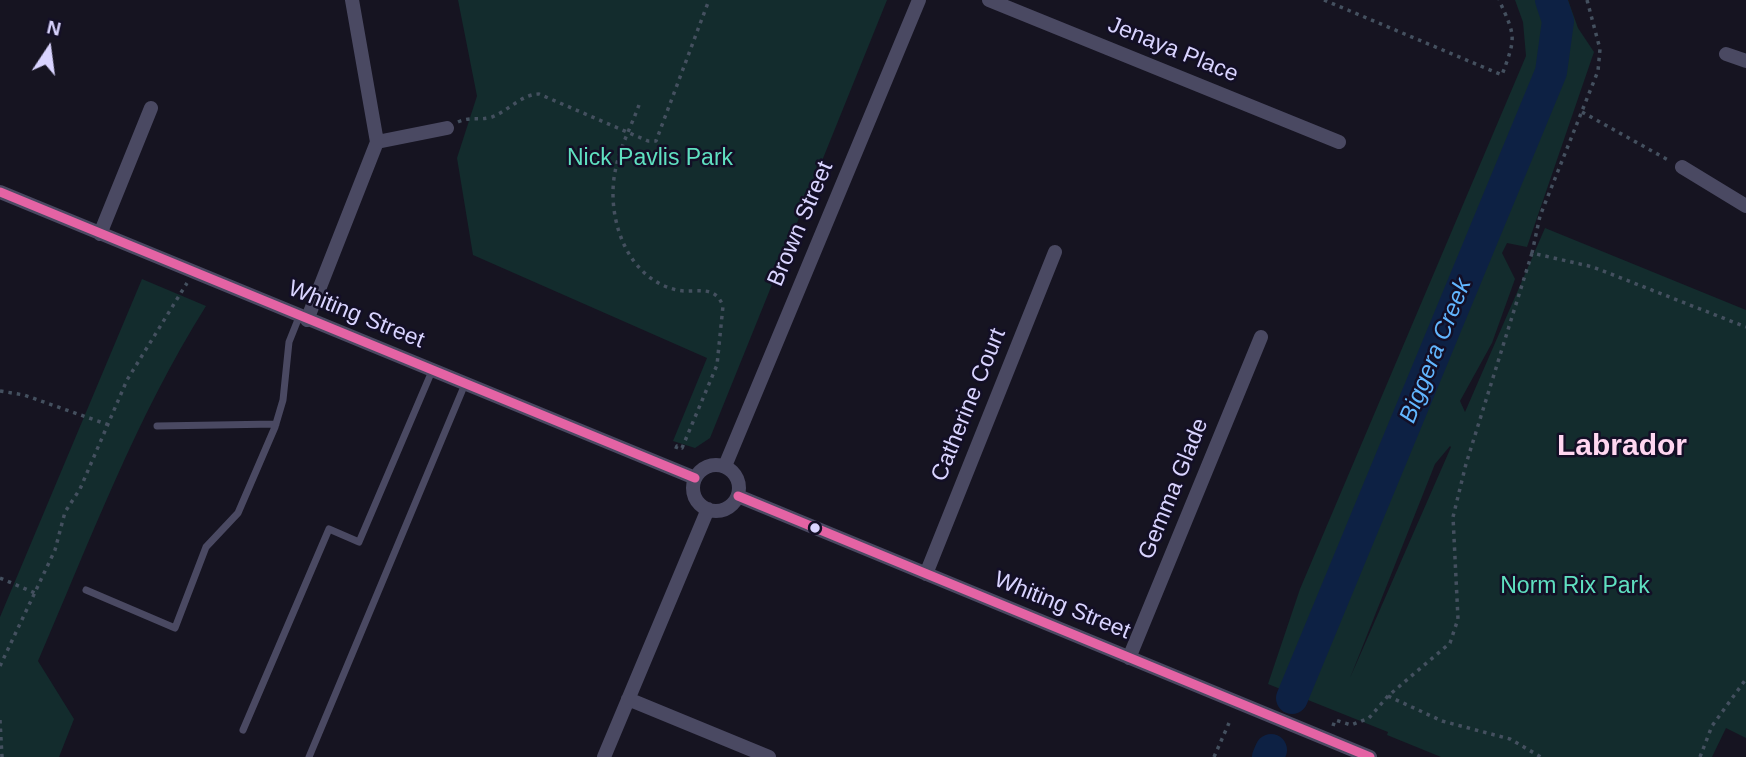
<!DOCTYPE html>
<html>
<head>
<meta charset="utf-8">
<style>
  body { margin:0 }
  #map { position:relative; width:1746px; height:757px; overflow:hidden; background:#161421; font-family:Helvetica,sans-serif }
  canvas { display:block }
  .north { position:absolute; left:14px; top:14px; width:70px; height:70px; -webkit-text-stroke:5px #130f26; paint-order:stroke; rotate:13deg; font-size:19px; font-weight:700; line-height:28px; text-align:center; color:#d9d4ff }
  .north::after { content:''; display:block; margin:auto; width:24px; height:32px; background:#d9d4ff; clip-path:polygon(50% 0,100% 100%,50% 72%,0 100%) }
</style>
</head>
<body>
<div id="map">
<canvas width="1746" height="757"></canvas>
<div class="north">N</div>
</div>
<script>
const ctx = document.querySelector('canvas').getContext('2d');
ctx.lineJoin = 'round';
function fill(path, color) { ctx.fillStyle = color; ctx.fill(path, 'evenodd'); }
function trace(path, color, width, dash) { ctx.strokeStyle = color; ctx.lineWidth = width; ctx.lineCap = dash ? 'butt' : 'round'; ctx.setLineDash(dash || []); ctx.stroke(path); }
function label(font, color, halo, rows, align = 'center') {
  ctx.font = font + ' Helvetica,sans-serif'; ctx.lineWidth = 5; ctx.setLineDash([]); ctx.textBaseline = 'middle'; ctx.strokeStyle = halo; ctx.fillStyle = color; for (const [text, x, y, turn = 0] of rows) {
    ctx.save(); ctx.translate(x, y); ctx.rotate((+turn || 0) * Math.PI / 180); ctx.textAlign = isNaN(turn) ? turn : align; if (halo) ctx.strokeText(text, 0, 0); ctx.fillText(text, 0, 0); ctx.restore();
  }
}
const green = new Path2D(`
  M 458,0 L 887,0 L 710,438 L 695,448 L 673,441 L 707,358 L 473,255 L 457,158 L 477,96 Z
  M 1515,0 L 1568,0 L 1578,28 L 1594,52 L 1527,247 L 1507,243 L 1502,253 L 1515,279 L 1492,343 L 1460,401 L 1465,412 L 1545,228 L 1746,310 L 1746,738 L 1726,728 L 1712,757 L 1441,757 L 1387,735 L 1388,732 L 1268,684 L 1300,589 L 1526,56 L 1523,22 ZM 1450,446 L 1451,447 L 1350,678 L 1435,464 Z
  M 142,279 L 206,306 C 136,417 90,541 38,661 L 74,719 L 59,757 L 0,757 L 0,617 Z`);
const river = new Path2D(`
  M 1292,698 L 1551,72 L 1558,21 L 1551,0
  M 1268,757 L 1271,750`);
const path = new Path2D(`
  M 1324,0 L 1502,75 C 1516,37 1516,37 1499,0
  M 1587,0 L 1600,49 L 1598,71 L 1540,216 L 1532,253 L 1593,267 L 1746,327
  M 639,105 C 631,127 619,149 615,172 C 606,218 627,279 677,290 C 695,294 714,283 723,306 L 717,365 L 682,448 L 677,446 L 674,453
  M 1582,112 L 1670,161
  M 458,122 C 471,116 479,121 492,117 C 508,111 522,94 539,94 L 648,141 L 656,141 L 709,0
  M 0,391 L 24,395 L 109,425
  M 0,578 L 35,593
  M 0,666 L 55,550 L 65,512 L 80,489 L 127,380 L 187,283
  M 1388,696 L 1442,721 L 1510,739 L 1541,757
  M 0,720 L 2,757
  M 1333,726 L 1335,720 L 1351,725 L 1369,718 L 1388,696 L 1450,643 L 1458,619 L 1453,517 L 1466,464 L 1532,253
  M 1214,757 L 1229,723
  M 1700,757 L 1712,726 L 1746,679`);
const service = new Path2D(`
  M 157,426 L 276,424
  M 86,590 L 175,628 L 206,547 L 238,513 L 275,427 L 283,400 L 289,342 L 299,317
  M 243,730 L 329,529 L 359,542 L 432,371
  M 309,757 L 465,384`);
const minor = new Path2D(`
  M 989,0 L 1339,142
  M 1726,54 L 1746,61
  M 377,142 L 447,128
  M 1682,167 L 1746,206
  M 0,192 L 695,478
  M 100,234 L 151,108
  M 307,320 L 377,142 L 352,0
  M693 488a23 23 0 1 1 46 0a23 23 0 1 1-46 0Z
  M 725,466 L 919,0
  M 738,496 L 1370,757
  M 926,574 L 1055,252
  M 1129,658 L 1261,337
  M 628,699 L 769,757
  M 604,757 L 708,509`);
const bus1 = new Path2D(`
  M 0,192 L 695,478
  M 738,496 L 1370,757`);
const markers = [
  [815,528,6,"#d9d4ff"]
];
const streetNames = [
  ["Jenaya Place",1173,50,22],
  ["Brown Street",801,224,-67],
  ["Whiting Street",356,315,22],
  ["Catherine Court",969,405,-68],
  ["Gemma Glade",1174,489,-68],
  ["Whiting Street",1062,606,22]
];
const parkNames = [
  ["Nick Pavlis Park",650,159],
  ["Norm Rix Park",1575,587]
];
const waterNames = [
  ["Biggera Creek",1436,351,-68]
];
const districtNames = [
  ["Labrador",1622,447]
];
fill(green, '#132c2d');
trace(river, '#0d2144', 32);
trace(path, '#44505f', 3.5, [3.5, 5]);
trace(service, '#4a4962', 7);
trace(minor, '#4a4962', 14);
trace(bus1, '#e463a4', 9);
for (const [x, y, r, color] of markers) { const dot = new Path2D(); dot.arc(x, y, r, 0, 2 * Math.PI); ctx.fillStyle = color; ctx.fill(dot); trace(dot, '#130f26', 2.5); }
label('23px', '#d9d4ff', '#130f26', streetNames);
label('23px', '#5fe0c0', '#130f26', parkNames);
label('italic 24px', '#62b6ff', '#130f26', waterNames);
label('bold 30px', '#ffd6f0', '#130f26', districtNames);
</script>
</body>
</html>
